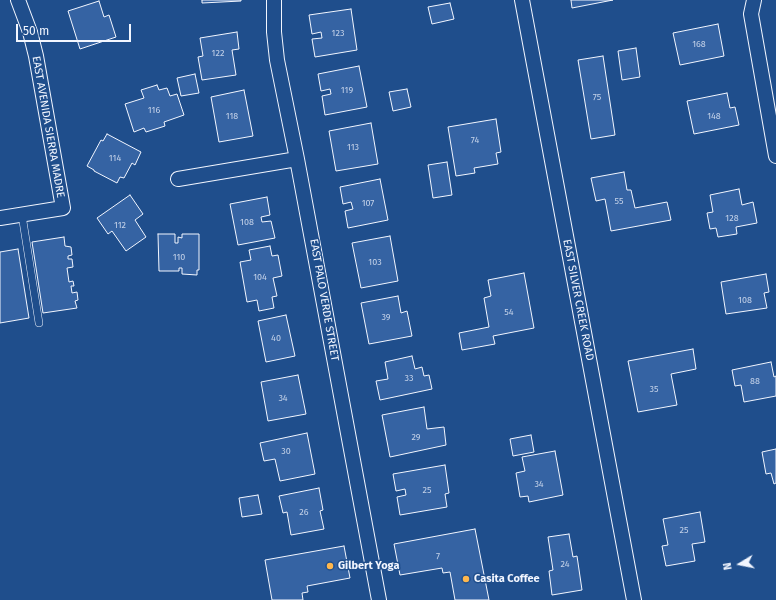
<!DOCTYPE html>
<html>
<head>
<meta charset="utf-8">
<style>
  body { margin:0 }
  #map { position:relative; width:776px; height:600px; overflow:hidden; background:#1f4e8c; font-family:"Fira Sans",sans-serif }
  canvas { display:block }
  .north { position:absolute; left:720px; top:544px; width:40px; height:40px; -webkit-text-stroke:3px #1f4e8c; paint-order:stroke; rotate:260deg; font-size:11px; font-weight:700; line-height:16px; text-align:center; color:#f2f6ff }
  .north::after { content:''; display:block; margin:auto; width:14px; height:18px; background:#f2f6ff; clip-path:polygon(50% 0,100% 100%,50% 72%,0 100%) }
  .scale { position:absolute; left:16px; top:24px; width:115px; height:18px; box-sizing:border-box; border:2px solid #f2f6ff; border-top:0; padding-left:5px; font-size:12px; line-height:14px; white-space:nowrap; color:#f2f6ff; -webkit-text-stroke:3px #1f4e8c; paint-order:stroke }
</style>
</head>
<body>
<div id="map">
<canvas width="776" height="600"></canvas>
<div class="north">N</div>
<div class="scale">50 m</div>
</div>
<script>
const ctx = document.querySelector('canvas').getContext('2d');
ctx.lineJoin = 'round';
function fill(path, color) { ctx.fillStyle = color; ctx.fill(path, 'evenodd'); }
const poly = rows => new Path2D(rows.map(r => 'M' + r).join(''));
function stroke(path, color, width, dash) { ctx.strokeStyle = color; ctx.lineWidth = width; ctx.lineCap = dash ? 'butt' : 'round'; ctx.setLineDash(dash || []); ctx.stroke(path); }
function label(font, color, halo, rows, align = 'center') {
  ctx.font = font + ' "Fira Sans",sans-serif'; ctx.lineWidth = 3; ctx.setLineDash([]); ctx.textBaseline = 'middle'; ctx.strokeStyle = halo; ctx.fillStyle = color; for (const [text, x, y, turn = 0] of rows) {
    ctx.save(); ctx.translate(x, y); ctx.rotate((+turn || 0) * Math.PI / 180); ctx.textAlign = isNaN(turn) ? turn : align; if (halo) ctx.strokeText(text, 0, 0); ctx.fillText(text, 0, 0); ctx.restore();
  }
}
const building = poly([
  [202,0,241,0,241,1,202,3,202,0],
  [571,0,613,0,572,8,571,0],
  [99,1,104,17,109,15,116,37,80,49,68,11,99,1],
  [450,3,454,19,432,24,428,7,450,3],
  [351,9,357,50,315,57,312,39,322,38,321,32,312,34,309,15,351,9],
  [718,24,724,56,680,65,673,33,718,24],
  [237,32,239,49,232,50,236,75,202,80,198,57,203,56,200,38,237,32],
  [636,48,640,77,622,80,618,51,636,48],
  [603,56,615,135,591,139,578,60,603,56],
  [359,66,367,107,325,115,322,96,331,94,330,89,321,91,318,74,359,66],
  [195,74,199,93,181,96,177,78,195,74],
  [157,85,159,90,167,88,170,96,177,94,184,115,164,122,165,126,146,132,144,128,134,132,125,104,144,98,141,90,157,85],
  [407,89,411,107,393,111,389,92,407,89],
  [244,90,253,136,219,142,211,97,244,90],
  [727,93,730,108,735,107,739,125,694,134,687,101,727,93],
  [496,119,501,152,496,153,498,164,474,168,475,173,456,176,448,127,496,119],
  [371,123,378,164,336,171,329,131,371,123],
  [107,134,141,152,135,165,132,163,124,178,120,177,117,183,94,171,94,170,87,166,101,140,103,141,107,134],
  [447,162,452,195,433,198,428,165,447,162],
  [624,172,627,190,631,190,635,208,667,202,671,220,611,231,605,199,596,201,591,178,624,172],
  [380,179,388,220,348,228,345,211,353,209,351,202,343,204,340,187,380,179],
  [739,189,742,205,753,202,757,223,736,227,737,234,718,237,716,228,710,229,707,213,713,212,710,195,739,189],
  [130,195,143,214,135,220,146,237,126,251,112,231,108,234,97,218,130,195],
  [267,197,270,215,261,217,262,222,271,221,275,238,238,245,230,204,267,197],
  [158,234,175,234,175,243,178,243,178,237,182,238,182,234,199,234,199,270,197,270,197,275,182,274,182,268,179,268,179,271,159,271,158,234],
  [390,236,398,281,361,288,352,243,390,236],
  [64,237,65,246,71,247,72,255,68,256,68,259,72,259,73,267,67,268,69,282,73,281,74,286,71,286,72,293,77,292,78,300,75,301,77,308,43,313,32,242,64,237],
  [270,246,272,256,278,255,282,276,273,278,277,296,272,297,274,308,259,311,257,300,247,302,240,262,251,260,249,250,270,246],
  [18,249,29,318,0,323,0,252,18,249],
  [524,273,534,328,493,336,495,344,462,350,459,333,489,327,484,298,491,296,488,280,524,273],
  [766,274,769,292,764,293,767,308,726,314,721,282,766,274],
  [398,296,401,313,407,311,412,336,369,344,361,303,398,296],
  [286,315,295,356,266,362,258,321,286,315],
  [693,349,696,369,671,374,677,405,638,412,628,361,693,349],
  [412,356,415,369,422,367,424,376,429,375,432,389,380,400,376,381,388,379,385,362,412,356],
  [771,362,774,377,776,376,776,396,744,402,741,385,735,386,732,370,771,362],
  [298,375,306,414,268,421,261,382,298,375],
  [424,407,427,429,444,427,446,445,390,457,382,415,424,407],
  [307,433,315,474,280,481,275,459,264,461,260,443,307,433],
  [531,435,534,452,513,456,510,439,531,435],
  [776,449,776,483,774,484,771,473,766,474,762,452,776,449],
  [555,451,563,495,529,502,528,496,520,497,516,473,525,471,522,457,555,451],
  [445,465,449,493,445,494,447,507,400,515,397,497,406,495,405,489,396,491,393,474,445,465],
  [319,488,323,510,320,511,324,529,291,535,287,512,283,513,279,496,319,488],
  [258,495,262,514,242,517,239,498,258,495],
  [700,512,705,542,692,544,695,561,666,566,662,546,668,545,663,519,700,512],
  [475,529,489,600,455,600,450,572,443,573,442,568,400,575,394,544,475,529],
  [569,534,573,557,577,556,582,590,552,595,549,571,553,570,548,537,569,534],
  [344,546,350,578,307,586,308,592,302,593,303,600,272,600,265,560,344,546]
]);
fill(building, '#3563a3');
stroke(building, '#f2f6ff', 1);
const lane = poly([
  [22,215,39,323]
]);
const street = poly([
  [274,0,274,32,277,60,297,159,379,600],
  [522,0,634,600],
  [754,0,751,14,776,156],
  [178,179,297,159],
  [0,218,63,208,36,56,30,32,18,0]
]);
stroke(lane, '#f2f6ff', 8);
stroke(street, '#f2f6ff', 16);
stroke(lane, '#1f4e8c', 7);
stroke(street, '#1f4e8c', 14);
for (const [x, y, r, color] of [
  [330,566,4,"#ffb74d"],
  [466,579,4,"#ffb74d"]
]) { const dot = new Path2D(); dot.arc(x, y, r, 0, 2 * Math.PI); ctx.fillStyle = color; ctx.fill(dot); stroke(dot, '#1f4e8c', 1.5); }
label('9px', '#c3d1e8', null, [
  ["123",338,33],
  ["168",699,44],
  ["122",218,53],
  ["119",347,90],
  ["75",597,97],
  ["116",154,110],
  ["118",232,116],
  ["148",714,116],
  ["74",475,140],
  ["113",353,147],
  ["114",115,158],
  ["55",619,201],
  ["107",368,203],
  ["128",732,218],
  ["108",247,222],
  ["112",120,225],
  ["110",179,257],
  ["103",375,262],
  ["104",260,277],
  ["108",745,300],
  ["54",509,312],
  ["39",386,317],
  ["40",276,338],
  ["33",409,378],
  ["88",755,381],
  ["35",654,389],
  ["34",283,398],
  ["29",416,437],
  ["30",286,451],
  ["34",539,484],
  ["25",427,490],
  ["26",304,512],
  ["25",684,530],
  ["7",438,556],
  ["24",565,564]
]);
label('11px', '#f2f6ff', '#1f4e8c', [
  ["EAST AVENIDA SIERRA MADRE",48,127,80],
  ["EAST PALO VERDE STREET",324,300,80],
  ["EAST SILVER CREEK ROAD",578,300,79]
]);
label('bold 11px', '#f2f6ff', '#1f4e8c', [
  ["Gilbert Yoga",338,566],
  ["Casita Coffee",474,579]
], 'left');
</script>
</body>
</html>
